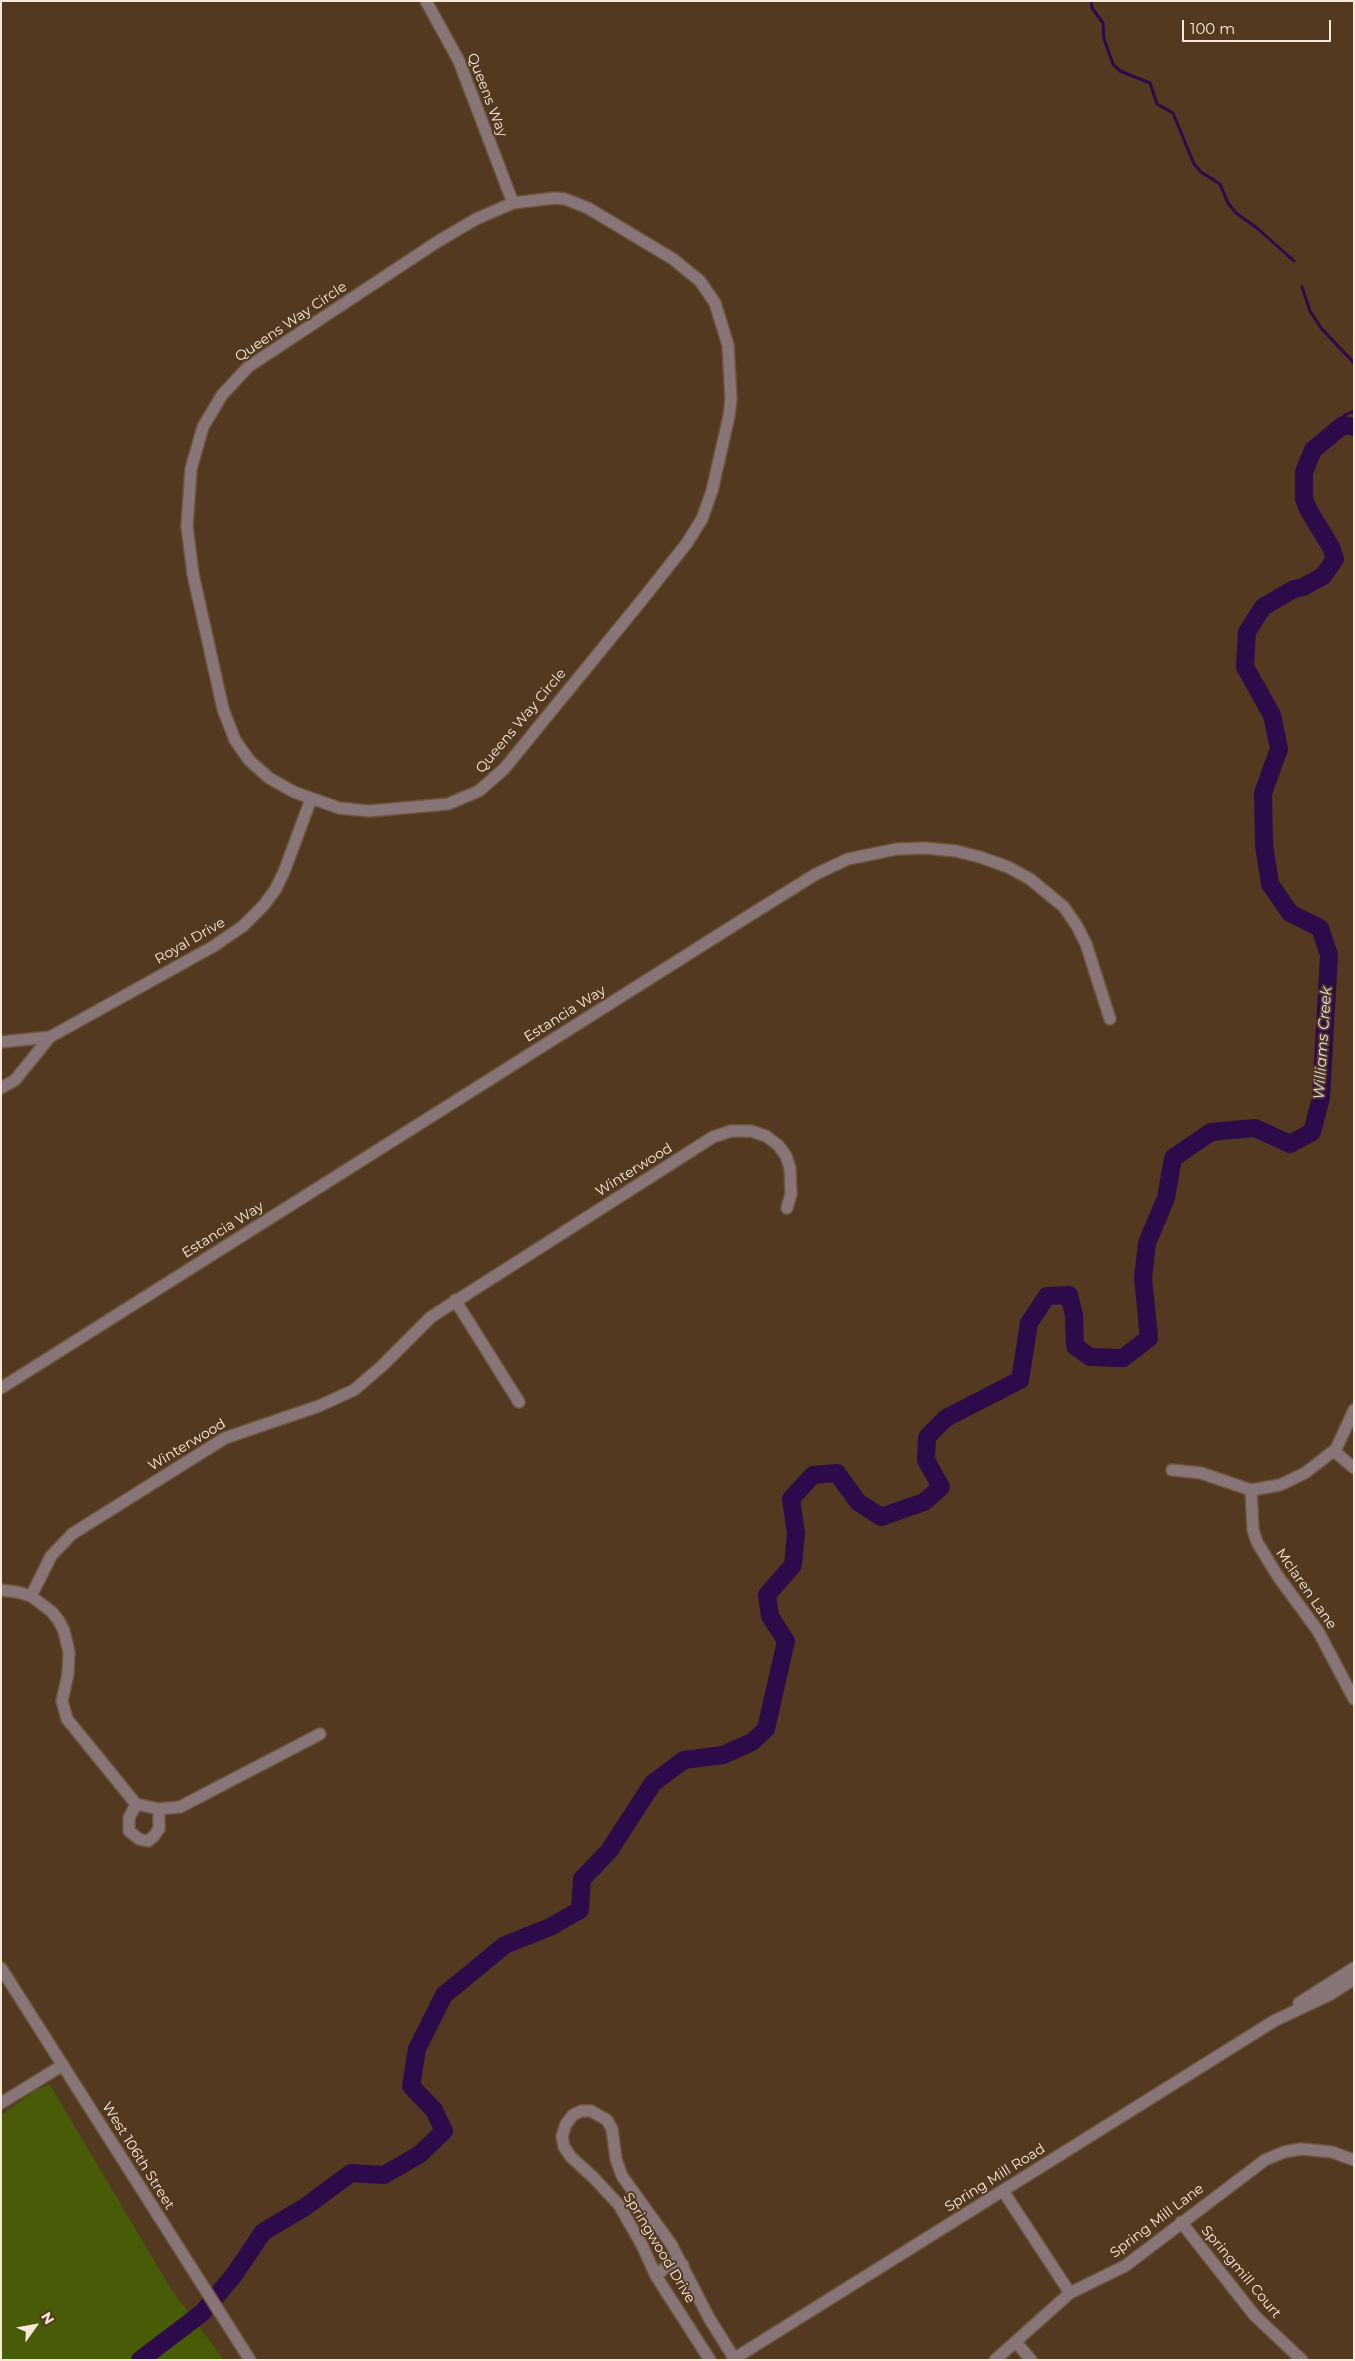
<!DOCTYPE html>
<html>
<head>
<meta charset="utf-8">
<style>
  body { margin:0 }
  #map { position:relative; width:1355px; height:2361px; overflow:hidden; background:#523920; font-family:Montserrat,sans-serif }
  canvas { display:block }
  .frame { position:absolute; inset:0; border:2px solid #fae9db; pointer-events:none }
  .north { position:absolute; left:10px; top:2301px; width:50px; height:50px; -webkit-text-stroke:4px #523920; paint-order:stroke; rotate:58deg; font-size:14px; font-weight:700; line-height:20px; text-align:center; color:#fae9db }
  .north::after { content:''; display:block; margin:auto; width:18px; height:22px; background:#fae9db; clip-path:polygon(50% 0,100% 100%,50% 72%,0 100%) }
  .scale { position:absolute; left:1182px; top:20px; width:149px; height:22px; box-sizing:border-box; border:2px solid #fae9db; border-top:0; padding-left:6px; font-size:15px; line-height:18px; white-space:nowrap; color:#fae9db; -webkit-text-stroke:4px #523920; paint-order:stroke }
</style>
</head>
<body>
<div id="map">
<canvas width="1355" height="2361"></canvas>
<div class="frame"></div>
<div class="north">N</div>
<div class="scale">100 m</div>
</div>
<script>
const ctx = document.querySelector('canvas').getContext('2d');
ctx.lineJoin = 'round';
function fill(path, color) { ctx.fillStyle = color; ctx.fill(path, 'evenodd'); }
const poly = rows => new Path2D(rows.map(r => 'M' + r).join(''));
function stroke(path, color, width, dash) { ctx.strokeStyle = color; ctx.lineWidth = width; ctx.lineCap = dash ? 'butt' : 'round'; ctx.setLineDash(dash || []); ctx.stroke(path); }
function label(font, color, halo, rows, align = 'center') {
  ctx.font = font + ' Montserrat,sans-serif'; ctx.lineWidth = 4; ctx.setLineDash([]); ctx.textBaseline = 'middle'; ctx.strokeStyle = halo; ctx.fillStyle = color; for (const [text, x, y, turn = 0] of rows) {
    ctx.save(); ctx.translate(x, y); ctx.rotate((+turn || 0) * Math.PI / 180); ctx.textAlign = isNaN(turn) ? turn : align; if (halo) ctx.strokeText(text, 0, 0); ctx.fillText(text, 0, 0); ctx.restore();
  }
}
fill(poly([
  [50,2085,171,2289,224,2360,1,2360,1,2115,37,2089]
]), '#485c08');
stroke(poly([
  [1091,1,1092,8,1103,23,1104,39,1113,64,1120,71,1150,83,1157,104,1173,113,1194,164,1201,172,1220,184,1228,203,1236,213,1257,228,1294,261],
  [1302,287,1310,311,1321,328,1354,363],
  [1338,429,1345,415,1354,411]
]), '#2d0a4a', 3);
stroke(poly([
  [140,2360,202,2313,234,2275,263,2232,305,2207,351,2173,384,2175,420,2154,444,2131,434,2110,411,2086,417,2049,444,1995,505,1945,550,1927,580,1910,582,1879,609,1851,653,1783,684,1760,723,1755,752,1742,766,1729,786,1641,770,1616,767,1595,793,1565,796,1533,791,1499,813,1475,837,1473,858,1502,881,1517,924,1502,941,1487,926,1460,927,1437,946,1418,1020,1380,1029,1323,1047,1296,1069,1295,1074,1315,1075,1346,1090,1357,1123,1358,1149,1338,1143,1278,1147,1243,1166,1198,1173,1158,1211,1132,1255,1128,1290,1144,1312,1132,1321,1098,1329,955,1320,928,1290,913,1270,884,1264,845,1263,793,1279,749,1272,715,1245,667,1247,632,1263,607,1294,589,1303,587,1323,576,1335,559,1331,547,1309,511,1304,499,1304,472,1313,450,1343,425,1354,427]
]), '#2d0a4a', 18);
const minor = poly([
  [426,1,459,61,513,203],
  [554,198,565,199,588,208,673,259,700,281,715,303,728,345,731,399,729,416,712,491,702,519,687,543,646,595,504,769,479,791,448,804,369,811,339,808,294,792,269,778,249,760,235,740,223,709,193,574,187,526,191,469,203,427,222,395,248,367,437,242,476,219,513,203,554,198],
  [50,1037,214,946,243,926,264,905,275,890,284,872,311,799],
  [1,1042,50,1037,15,1080,1,1088],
  [455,1300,519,1402],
  [1,1388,747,917,816,874,848,859,897,849,925,848,956,851,980,857,1008,867,1030,879,1064,907,1077,926,1086,944,1110,1019],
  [1334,1451,1354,1468],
  [1172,1470,1201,1473,1251,1490,1280,1485,1305,1473,1336,1449,1354,1410],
  [1251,1490,1253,1530,1257,1542,1277,1575,1318,1631,1354,1699],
  [1,1590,17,1592,31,1596,52,1612,59,1621,64,1631,69,1652,68,1674,62,1701,67,1719,136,1804,159,1809,180,1807,320,1734],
  [31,1596,51,1556,72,1534,225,1438,319,1406,354,1390,382,1366,431,1317,713,1137,731,1131,751,1131,766,1136,779,1146,786,1156,790,1168,791,1194,787,1208],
  [136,1804,129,1818,129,1831,139,1839,148,1841,154,1836,159,1829,159,1809],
  [1,1968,250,2360],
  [1299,2003,1354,1968],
  [1,2103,63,2065],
  [1003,2191,1070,2293],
  [1181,2222,1255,2316,1302,2360],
  [656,2276,668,2265,673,2263,683,2265],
  [1016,2342,1031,2360],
  [710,2360,656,2276,642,2245,619,2205,593,2177,571,2157,564,2147,562,2136,566,2124,573,2115,581,2111,591,2111,607,2120,612,2129,616,2159,622,2176,671,2244,709,2318,734,2358],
  [732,2360,1274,2021,1331,1994,1354,1979],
  [995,2360,1070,2293,1125,2266,1265,2160,1284,2152,1301,2149,1332,2152,1354,2160]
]);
stroke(minor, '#6d553e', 14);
stroke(minor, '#877578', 11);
label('14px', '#fae9db', '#523920', [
  ["Queens Way",487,95,69],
  ["Queens Way Circle",291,322,-34],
  ["Queens Way Circle",521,721,-50],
  ["Royal Drive",190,941,-30],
  ["Estancia Way",565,1014,-32],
  ["Winterwood",634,1170,-32],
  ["Estancia Way",223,1230,-32],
  ["Winterwood",187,1445,-31],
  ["Mclaren Lane",1306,1589,55],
  ["West 106th Street",138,2156,58],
  ["Spring Mill Road",995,2178,-32],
  ["Spring Mill Lane",1157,2221,-37],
  ["Springwood Drive",659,2248,59],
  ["Springmill Court",1241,2272,50]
]);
label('italic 15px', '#e7def5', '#523920', [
  ["Williams Creek",1323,1043,-86]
]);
</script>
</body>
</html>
